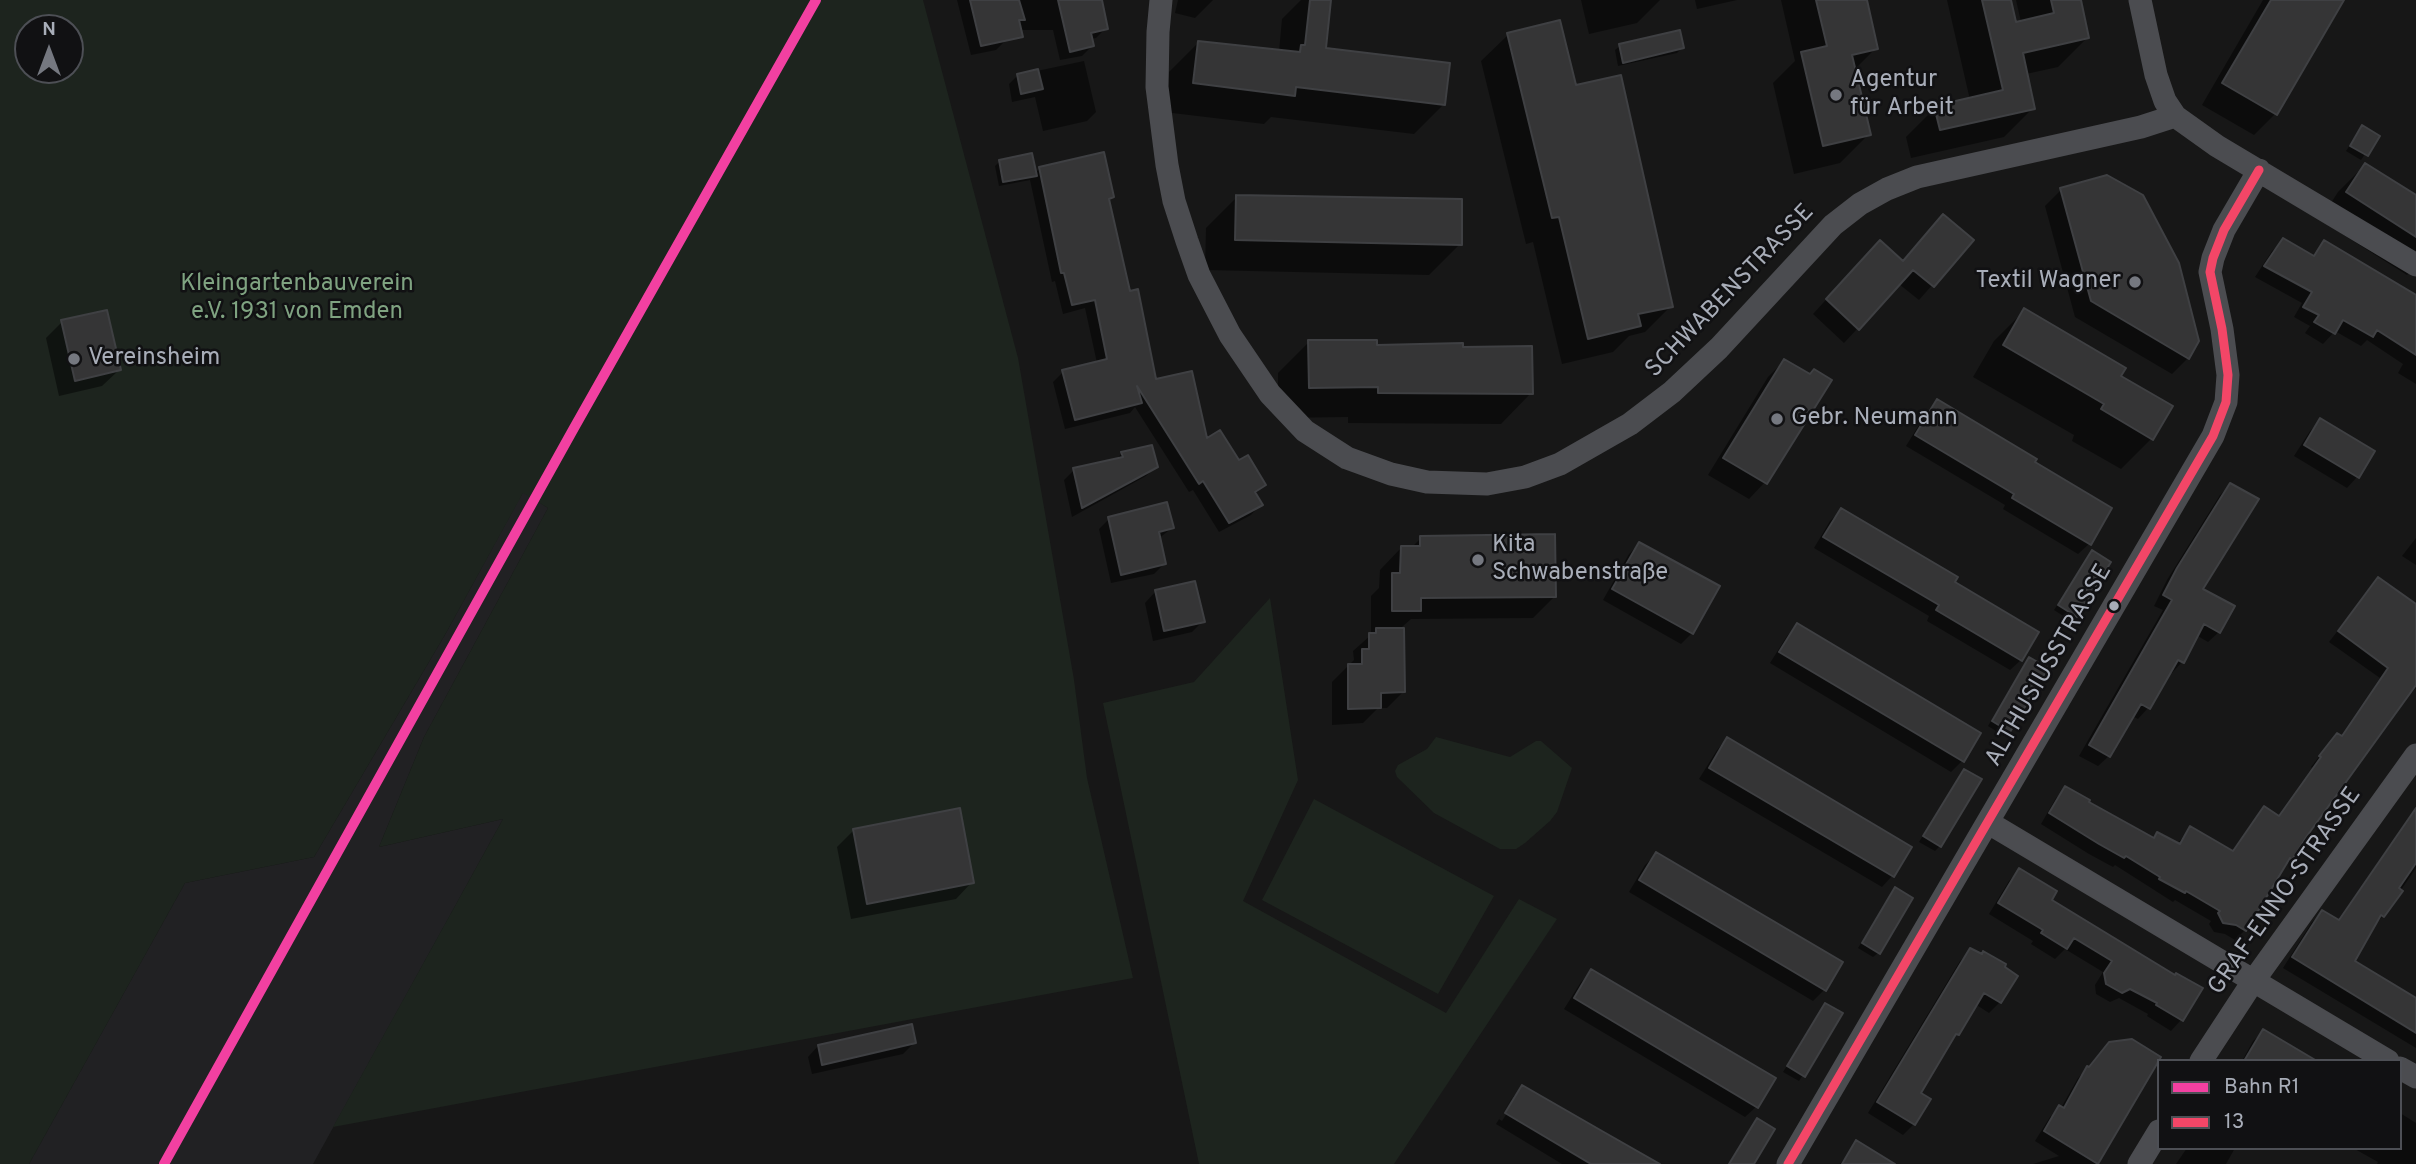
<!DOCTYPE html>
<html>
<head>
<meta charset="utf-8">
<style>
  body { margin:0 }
  #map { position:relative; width:2416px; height:1164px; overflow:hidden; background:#171717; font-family:Overpass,sans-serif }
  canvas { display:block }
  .legend { position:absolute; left:2157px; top:1059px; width:245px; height:91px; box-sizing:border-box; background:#111113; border:2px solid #4d4f55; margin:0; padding:9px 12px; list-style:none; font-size:21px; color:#a8adb8 }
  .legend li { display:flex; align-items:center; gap:14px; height:35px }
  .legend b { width:35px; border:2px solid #4d4f55 }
  .north { position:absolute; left:14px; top:14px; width:70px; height:70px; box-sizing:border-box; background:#111113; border:2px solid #4d4f55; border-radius:50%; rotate:0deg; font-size:19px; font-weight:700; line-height:28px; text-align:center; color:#a8adb8 }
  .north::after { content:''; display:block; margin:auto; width:24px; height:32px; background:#757880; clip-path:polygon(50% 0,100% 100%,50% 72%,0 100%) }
</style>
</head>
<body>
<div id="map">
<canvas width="2416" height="1164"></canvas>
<ul class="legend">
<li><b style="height:9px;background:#f240a1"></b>Bahn R1</li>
<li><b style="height:9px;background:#f34667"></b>13</li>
</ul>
<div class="north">N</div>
</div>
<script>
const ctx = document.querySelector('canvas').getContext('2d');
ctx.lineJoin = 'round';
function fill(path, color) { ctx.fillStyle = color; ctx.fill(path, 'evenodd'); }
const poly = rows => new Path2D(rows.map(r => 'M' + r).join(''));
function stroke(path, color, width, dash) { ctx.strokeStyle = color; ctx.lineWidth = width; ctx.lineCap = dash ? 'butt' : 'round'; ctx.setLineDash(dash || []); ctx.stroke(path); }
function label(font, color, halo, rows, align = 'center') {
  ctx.font = font + ' Overpass,sans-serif'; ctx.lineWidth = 5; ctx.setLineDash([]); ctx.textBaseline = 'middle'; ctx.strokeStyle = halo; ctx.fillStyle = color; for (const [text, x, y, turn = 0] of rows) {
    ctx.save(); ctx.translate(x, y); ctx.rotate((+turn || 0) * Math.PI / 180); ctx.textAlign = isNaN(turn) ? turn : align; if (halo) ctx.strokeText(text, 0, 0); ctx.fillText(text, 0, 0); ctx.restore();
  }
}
fill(poly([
  [523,492,548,508,424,737,379,847,503,819,313,1164,29,1164,185,883,314,857,446,633]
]), '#212123');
fill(poly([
  [0,0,923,0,1018,358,1074,680,1087,778,1133,978,333,1127,503,819,379,847,424,737,548,508,523,493,446,633,314,857,185,883,29,1164,0,1164],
  [28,28,70,28,70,70,28,70],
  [1270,598,1298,780,1243,901,1446,1013,1519,899,1557,919,1394,1164,1199,1164,1103,703,1194,682],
  [1436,737,1510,757,1536,741,1541,741,1572,768,1557,812,1550,821,1525,843,1516,849,1500,849,1434,813,1397,777,1395,771,1398,765,1427,749],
  [1314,799,1494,896,1438,994,1262,900]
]), '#1d241e');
fill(poly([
  [957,0,1100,0,1106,28,1096,38,1091,39,1092,46,1082,56,1060,60,1053,30,1006,30,1007,39,996,50,971,55],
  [1178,0,1213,0,1195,18,1175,13],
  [1301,0,1330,0,1325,50,1443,105,1414,134,1271,117,1264,124,1164,112,1169,72,1198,43,1279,52,1282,19],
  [1581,0,1660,0,1637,23,1589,34],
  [1695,0,1737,0,1697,9],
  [1781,0,1865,0,1876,48,1854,70,1869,134,1840,163,1794,174,1773,83,1795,61],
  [1947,0,2009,0,2015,24,2021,22,2016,0,2079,0,2087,38,2058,67,2026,74,2033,108,2004,137,1911,158,1906,137,1935,108,1970,100],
  [2263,0,2342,0,2275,114,2254,135,2202,105],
  [1508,35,1574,87,1671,306,1645,332,1629,336,1613,352,1562,364,1533,242,1526,244,1481,61],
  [1620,46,1682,48,1677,53,1618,66,1615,50],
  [1084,61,1096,112,1087,121,1043,131,1035,97,1012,102,1009,84,1018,75],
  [2362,127,2377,136,2361,160,2346,151],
  [1000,161,1035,173,1040,168,1112,197,1107,202,1129,293,1155,381,1206,441,1239,462,1264,485,1254,495,1260,505,1251,515,1219,532,1193,490,1189,492,1135,407,1130,413,1065,429,1053,382,1063,372,1097,363,1085,308,1063,314,1055,281,1052,282,1030,180,999,186,995,166],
  [2365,165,2416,197,2416,266,2407,275,2320,220,2338,192],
  [2061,190,2188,358,2172,374,2075,317,2045,206],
  [1237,197,1460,244,1429,275,1205,270,1206,228],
  [1943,216,1972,240,1919,300,1899,284,1844,343,1813,314,1866,256,1902,262],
  [2283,241,2311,257,2324,243,2416,297,2416,384,2398,373,2403,364,2367,340,2361,346,2335,331,2323,344,2305,333,2310,326,2294,317,2302,303,2255,277,2272,251],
  [2025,310,2119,377,2152,438,2121,469,2072,441,2074,435,1973,377,1994,341],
  [62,322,119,370,102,386,59,396,46,338],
  [1309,342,1462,349,1531,393,1501,424,1348,423,1348,417,1278,418,1278,373],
  [1784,361,1765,482,1749,499,1708,475,1768,377],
  [1937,401,2033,463,2089,544,2078,554,2003,509,2005,505,1906,446,1927,412],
  [2321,420,2373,452,2357,477,2347,488,2294,456,2310,431],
  [1122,453,1156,466,1146,476,1072,517,1064,480,1074,470,1115,461],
  [2230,485,2201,590,2219,632,2208,642,2196,635,2182,662,2172,673,2169,671,2148,708,2138,719,2132,716,2109,756,2098,766,2079,756,2163,610,2154,606,2167,580,2220,495],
  [1841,510,1952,583,2021,660,2010,670,1927,621,1929,616,1814,548,1830,521],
  [1109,519,1172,528,1158,539,1164,564,1154,574,1111,583,1099,529],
  [1421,538,1555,596,1533,618,1411,619,1402,627,1403,692,1387,708,1378,708,1363,723,1332,725,1332,682,1354,660,1353,651,1371,635,1371,596,1379,588,1380,570,1401,548,1411,548],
  [2416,538,2416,565,2402,556],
  [1639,544,1692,633,1681,644,1603,600,1629,554],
  [2092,553,2076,616,2071,621,2054,610],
  [2378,579,2416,606,2416,688,2412,692,2410,691,2306,835,2291,859,2282,868,2245,930,2235,940,2225,934,2214,932,2209,924,2211,921,2175,900,2173,902,2115,865,2113,867,2089,854,2041,824,2056,798,2066,788,2087,803,2152,839,2158,834,2177,844,2191,828,2231,852,2255,818,2265,809,2277,817,2312,768,2311,767,2328,745,2337,735,2340,737,2380,678,2329,642],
  [1194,583,1203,621,1192,632,1153,641,1145,603,1155,592],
  [1797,625,1978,733,1962,761,1951,772,1770,663,1787,636],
  [2029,659,2009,731,2004,736,1988,726],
  [1727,739,1892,876,1882,887,1699,779,1717,750],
  [1964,771,1940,846,1935,851,1919,842],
  [2416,808,2416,868,2383,916,2373,926,2353,962,2416,1000,2416,1048,2283,968,2312,922,2322,912,2337,921],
  [853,831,972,882,956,899,851,919,837,847],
  [1656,854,1841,962,1824,990,1813,1001,1629,892,1645,865],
  [2019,870,2049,901,2175,977,2200,988,2181,1020,2171,1031,2147,1016,2148,1014,2119,998,2110,1002,2096,994,2095,985,2103,972,2065,949,2055,959,2031,944,2033,941,1989,914,2009,881],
  [1896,889,1878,953,1873,957,1858,948],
  [1971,950,2000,1002,1989,1013,1975,1004,1957,1034,1948,1043,1919,1094,1914,1124,1903,1135,1868,1113,1960,961],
  [1592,971,1756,1107,1745,1117,1564,1009,1581,982],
  [1825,1005,1841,1014,1799,1081,1783,1072],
  [2263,1032,2312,1061,2242,1061,2253,1041],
  [914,1043,903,1054,812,1074,808,1057,818,1046],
  [2088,1068,2137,1097,2097,1164,2033,1164,2059,1156,2035,1141,2050,1117,2061,1108,2078,1078],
  [1523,1087,1655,1164,1562,1164,1496,1124,1512,1098],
  [1513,1097,1517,1097,1502,1121,1499,1119],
  [2400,1113,2416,1123,2416,1164,2377,1164,2378,1162,2353,1148,2400,1148],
  [1857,1142,1882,1164,1840,1164],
  [2187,1148,2235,1148,2226,1164,2176,1164]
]), '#0007');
const building = poly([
  [970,0,1019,0,1025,20,1019,20,1023,37,981,46,970,0],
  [1058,0,1102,0,1108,29,1091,33,1094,46,1070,52,1058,0],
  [1310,0,1331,0,1326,48,1450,63,1445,105,1296,87,1295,96,1193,83,1198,41,1300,52,1301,45,1305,45,1310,0],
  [1816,0,1867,0,1878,49,1852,55,1871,135,1823,146,1801,52,1827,46,1816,0],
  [1982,0,2011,0,2016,22,2054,13,2051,0,2081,0,2089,38,2023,53,2035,109,1940,130,1934,106,2003,90,1982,0],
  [2271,0,2344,0,2277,115,2222,83,2271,0],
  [1560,20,1576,85,1621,75,1673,307,1638,314,1641,326,1588,339,1559,217,1552,218,1507,33,1560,20],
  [1680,30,1684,48,1623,63,1619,44,1680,30],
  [1038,69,1043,89,1021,94,1017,74,1038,69],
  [2362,125,2380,136,2368,156,2350,146,2362,125],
  [1104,152,1114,197,1109,199,1130,291,1138,289,1156,379,1192,371,1207,438,1220,430,1239,460,1248,455,1266,485,1255,492,1263,505,1229,523,1203,481,1199,484,1137,386,1142,403,1075,420,1062,370,1107,359,1095,300,1072,305,1064,273,1061,273,1039,167,1104,152],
  [1032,153,1037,176,1003,182,999,160,1032,153],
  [2365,163,2416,195,2416,237,2346,192,2365,163],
  [2107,175,2143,195,2179,263,2199,341,2189,359,2091,301,2060,188,2107,175],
  [1236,195,1462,199,1462,245,1235,240,1236,195],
  [1943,214,1974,240,1934,287,1913,270,1859,330,1826,299,1880,240,1903,261,1943,214],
  [2283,238,2314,256,2324,240,2416,295,2416,355,2377,330,2373,337,2343,320,2335,334,2314,322,2319,315,2303,307,2312,292,2264,266,2283,238],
  [2024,308,2126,368,2121,376,2173,406,2153,440,2101,409,2104,404,2003,345,2024,308],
  [107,310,121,370,75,381,61,320,107,310],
  [1308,340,1377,340,1377,345,1463,343,1463,347,1532,346,1533,394,1378,393,1378,387,1309,388,1308,340],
  [1784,359,1810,374,1814,369,1832,380,1767,484,1723,458,1784,359],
  [1937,399,2037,459,2035,462,2112,508,2091,545,2012,498,2014,494,1915,435,1937,399],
  [2320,418,2375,451,2359,478,2304,445,2320,418],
  [1152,445,1158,467,1082,508,1073,468,1123,457,1121,452,1152,445],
  [2230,483,2259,499,2203,589,2235,606,2220,633,2204,624,2184,663,2178,660,2150,709,2141,704,2110,757,2089,745,2172,600,2163,595,2177,568,2230,483],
  [1167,502,1174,528,1159,532,1166,564,1121,575,1108,517,1167,502],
  [1841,508,1958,577,1955,582,2039,632,2022,661,1936,610,1939,605,1823,537,1841,508],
  [1555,534,1556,597,1421,598,1421,611,1392,611,1392,573,1400,573,1401,546,1420,546,1420,536,1555,534],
  [1639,542,1720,586,1693,634,1612,589,1639,542],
  [2092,550,2111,562,2077,617,2058,605,2092,550],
  [2378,577,2416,604,2416,685,2307,836,2292,860,2290,858,2246,931,2236,925,2223,923,2218,913,2220,911,2186,891,2185,893,2159,879,2160,877,2126,856,2124,858,2099,844,2049,813,2065,786,2090,800,2089,802,2154,838,2157,832,2180,844,2190,826,2233,851,2264,806,2279,816,2321,757,2319,756,2337,733,2342,736,2388,668,2338,631,2378,577],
  [1195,581,1205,622,1164,631,1155,590,1195,581],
  [1797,623,1981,733,1964,762,1779,652,1797,623],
  [1376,628,1404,628,1405,692,1381,693,1381,708,1348,709,1348,664,1362,664,1362,649,1369,649,1369,633,1376,633,1376,628],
  [2029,657,2048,668,2010,732,1992,721,2029,657],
  [1727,737,1912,847,1894,877,1709,768,1727,737],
  [1964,769,1982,779,1941,847,1923,836,1964,769],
  [960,808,974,883,867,904,853,829,960,808],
  [2416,808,2416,863,2399,888,2403,891,2384,917,2381,915,2355,961,2416,998,2416,1033,2292,957,2322,910,2339,920,2416,808],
  [1656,852,1843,962,1826,991,1639,880,1656,852],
  [2019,868,2057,891,2052,900,2175,975,2176,973,2203,988,2183,1021,2156,1005,2157,1003,2130,989,2122,993,2106,984,2104,973,2112,961,2074,938,2067,949,2041,933,2043,930,1998,903,2019,868],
  [1895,887,1913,898,1880,954,1862,943,1895,887],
  [1970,948,1982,954,1983,951,2006,964,2005,967,2018,976,2001,1003,1984,993,1959,1035,1956,1034,1921,1093,1931,1099,1915,1125,1877,1102,1970,948],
  [1591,969,1776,1078,1758,1108,1574,998,1591,969],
  [1825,1003,1843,1013,1805,1077,1787,1066,1825,1003],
  [912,1024,916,1043,822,1065,818,1045,912,1024],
  [2263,1029,2317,1061,2244,1061,2263,1029],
  [2132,1039,2161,1057,2098,1164,2044,1131,2059,1105,2064,1108,2087,1066,2089,1067,2109,1042,2132,1039],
  [1522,1085,1602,1131,1660,1164,1591,1164,1505,1113,1522,1085],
  [1757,1118,1775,1129,1754,1164,1729,1164,1757,1118],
  [1856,1140,1895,1164,1842,1164,1856,1140]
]);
fill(building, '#353536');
stroke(building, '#3f4043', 2);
stroke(poly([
  [1161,0,1158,32,1157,87,1167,165,1174,201,1187,241,1199,275,1230,335,1270,394,1305,431,1347,458,1391,474,1427,482,1487,484,1525,477,1560,464,1630,424,1672,392,1719,348,1833,225,1860,204,1887,189,1917,177,2141,127,2175,116],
  [2140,0,2156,75,2165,101,2175,116,2217,146,2416,265],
  [1989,823,2388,1061],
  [2201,1061,2254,980,2416,755],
  [2400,1068,2416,1077],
  [1788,1164,2213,436,2226,402,2228,375,2222,329,2210,272,2213,258,2224,230,2259,170],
  [2139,1164,2159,1131]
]), '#4b4c50', 23);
stroke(poly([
  [1788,1164,2213,436,2226,402,2228,375,2222,329,2210,272,2213,258,2224,230,2259,170]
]), '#f34667', 9);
stroke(poly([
  [164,1164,574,428,816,0]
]), '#f240a1', 10);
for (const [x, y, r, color] of [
  [1836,95,7,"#757880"],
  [2135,282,7,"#757880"],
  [74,359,7,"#757880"],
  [1777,419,7,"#757880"],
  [1478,560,7,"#757880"],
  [2114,606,6,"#a8adb8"]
]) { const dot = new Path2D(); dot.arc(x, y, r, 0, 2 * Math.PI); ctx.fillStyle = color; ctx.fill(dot); stroke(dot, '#111113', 2.5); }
label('24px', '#a8adb8', '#111113', [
  ["Agentur",1850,81],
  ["für Arbeit",1850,109],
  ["Textil Wagner",2121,282,"right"],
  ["Vereinsheim",88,359],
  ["Gebr. Neumann",1791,419],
  ["Kita",1492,546],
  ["Schwabenstraße",1492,574]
], 'left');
label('24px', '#7fa381', '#111113', [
  ["Kleingartenbauverein",297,285],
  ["e.V. 1931 von Emden",297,313]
]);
label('24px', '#a8adb8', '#111113', [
  ["SCHWABENSTRASSE",1731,292,-46],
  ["ALTHUSIUSSTRASSE",2050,666,-60],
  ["GRAF-ENNO-STRASSE",2286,892,-55]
]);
</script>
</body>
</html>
